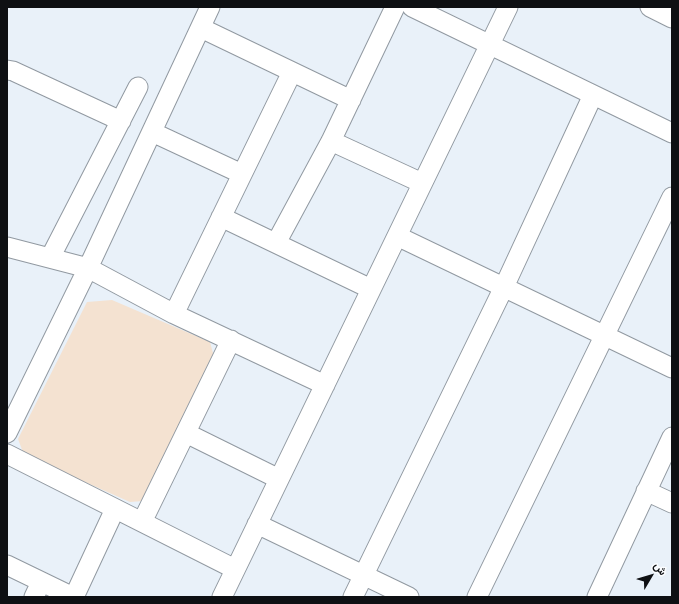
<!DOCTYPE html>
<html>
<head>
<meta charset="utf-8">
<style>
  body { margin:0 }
  #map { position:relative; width:679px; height:604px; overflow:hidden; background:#e9f1f9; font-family:Manrope,Vazirmatn,sans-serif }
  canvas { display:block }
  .frame { position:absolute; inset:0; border:8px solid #0e1013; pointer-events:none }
  .north { position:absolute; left:631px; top:556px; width:40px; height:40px; -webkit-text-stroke:3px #fbfdff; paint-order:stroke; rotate:52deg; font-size:11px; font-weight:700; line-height:16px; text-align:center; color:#0e1013 }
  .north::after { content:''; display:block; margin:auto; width:14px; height:18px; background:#0e1013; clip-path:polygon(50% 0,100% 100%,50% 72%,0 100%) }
</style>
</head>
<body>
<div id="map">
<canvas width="679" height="604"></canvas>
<div class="frame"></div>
<div class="north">ش</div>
</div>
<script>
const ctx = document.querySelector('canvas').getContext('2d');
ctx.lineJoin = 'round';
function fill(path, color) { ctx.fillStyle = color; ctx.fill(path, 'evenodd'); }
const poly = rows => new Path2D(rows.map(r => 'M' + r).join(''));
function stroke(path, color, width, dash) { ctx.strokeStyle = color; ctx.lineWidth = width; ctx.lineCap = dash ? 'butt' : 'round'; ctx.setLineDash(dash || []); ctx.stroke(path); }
fill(poly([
  [112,300,210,342,214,357,143,501,130,502,24,455,18,439,87,302]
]), '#f4e2d1');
const minor = poly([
  [412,7,672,133],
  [650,7,672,18],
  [201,28,351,100],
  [7,70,13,71,121,121],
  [152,132,242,174],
  [331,141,422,183],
  [221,217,371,289],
  [397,236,672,368],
  [276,243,331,141,395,7],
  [7,247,88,268,174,314,325,385],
  [50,258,138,87],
  [174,314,292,72],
  [7,433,88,268,210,7],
  [186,433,279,479],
  [7,454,235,569],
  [646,491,672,503],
  [142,522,231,340],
  [257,524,409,597],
  [7,565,73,597],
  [34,597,41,582],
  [74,597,115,509],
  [222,597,508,7],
  [353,597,504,287,593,95],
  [477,597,672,197],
  [597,597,672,437]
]);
stroke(minor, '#9199a1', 21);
stroke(minor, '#fff', 19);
</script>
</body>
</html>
